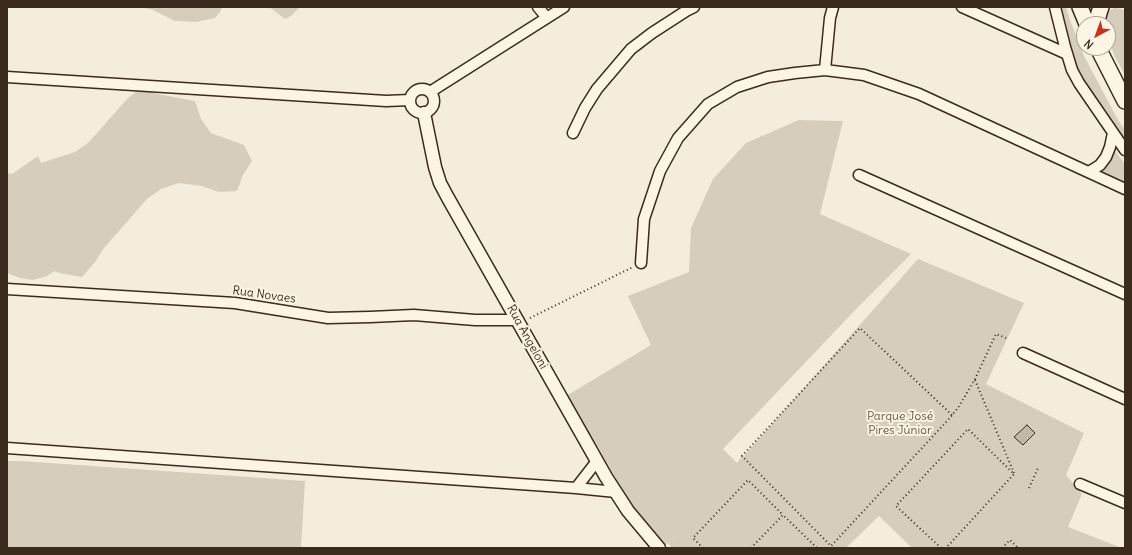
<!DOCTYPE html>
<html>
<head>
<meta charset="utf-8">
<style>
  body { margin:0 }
  #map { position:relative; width:1132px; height:555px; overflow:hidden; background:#f4eddd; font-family:Delius,sans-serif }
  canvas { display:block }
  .frame { position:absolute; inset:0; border:8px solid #3b2a1e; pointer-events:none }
  .north { position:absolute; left:1076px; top:16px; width:40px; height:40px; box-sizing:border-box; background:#fcf5e5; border:1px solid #afa495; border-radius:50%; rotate:221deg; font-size:11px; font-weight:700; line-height:16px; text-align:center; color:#3b2a1e }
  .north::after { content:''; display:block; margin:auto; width:14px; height:18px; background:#c8321e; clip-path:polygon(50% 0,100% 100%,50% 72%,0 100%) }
</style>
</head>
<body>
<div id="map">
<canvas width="1132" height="555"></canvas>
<div class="frame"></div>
<div class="north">N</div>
</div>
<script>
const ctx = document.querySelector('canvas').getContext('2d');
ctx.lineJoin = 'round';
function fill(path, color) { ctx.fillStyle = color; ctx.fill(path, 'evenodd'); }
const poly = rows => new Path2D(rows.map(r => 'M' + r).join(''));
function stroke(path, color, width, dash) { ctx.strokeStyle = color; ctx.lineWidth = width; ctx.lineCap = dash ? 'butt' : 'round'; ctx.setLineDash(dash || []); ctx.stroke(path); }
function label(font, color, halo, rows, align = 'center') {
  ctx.font = font + ' Delius,sans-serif'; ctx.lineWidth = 4; ctx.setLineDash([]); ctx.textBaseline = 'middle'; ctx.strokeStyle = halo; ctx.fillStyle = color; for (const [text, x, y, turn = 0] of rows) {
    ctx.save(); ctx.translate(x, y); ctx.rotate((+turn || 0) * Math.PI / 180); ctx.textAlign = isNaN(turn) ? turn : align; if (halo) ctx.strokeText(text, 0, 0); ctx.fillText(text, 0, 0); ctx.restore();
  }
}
fill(poly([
  [141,7,222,7,220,12,215,18,196,22,175,21,153,10],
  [269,7,300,7,291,16,285,19],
  [1059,7,1066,7,1071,23,1084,56,1119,122,1125,129,1125,146,1082,82,1070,53],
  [1115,8,1121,9,1125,10,1125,75,1115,57,1108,39,1108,24,1104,24,1105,17,1107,13,1110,10],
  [141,88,158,94,195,101,201,119,211,133,244,145,252,161,243,175,237,191,219,192,202,186,179,183,161,189,147,199,104,248,95,262,82,277,59,273,55,271,47,276,33,280,20,278,7,273,7,173,12,174,38,156,41,163,75,152,89,142,128,98],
  [799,120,843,121,820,214,911,254,860,305,723,449,737,463,742,456,743,457,918,259,1024,303,986,384,1084,433,1066,475,1082,494,1068,527,1122,548,912,548,879,516,846,548,672,548,668,543,688,520,665,546,649,530,633,509,600,450,566,396,651,345,628,296,689,272,691,228,713,179,746,143],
  [1115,151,1125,164,1125,186,1096,171,1110,153],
  [7,461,22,461,305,481,301,548,7,548]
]), '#d6cdbd');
const building = poly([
  [1027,425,1035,433,1023,445,1014,437,1027,425]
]);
fill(building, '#c3b9aa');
stroke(building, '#3b2a1e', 1);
const minor = poly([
  [538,7,547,18],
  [962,7,1067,54],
  [1055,7,1065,47,1072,70,1079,83,1125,150],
  [825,70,830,18,833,7],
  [7,77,386,101,410,100],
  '410 101a12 12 0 1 1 24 0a12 12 0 1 1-24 0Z',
  [430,92,564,7],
  [573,133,585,108,597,89,631,49,652,33,686,11,694,7],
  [1089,172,1100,165,1106,157,1110,147,1113,133],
  [859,175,1125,294],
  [641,263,644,219,660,171,678,138,708,104,737,87,768,77,795,73,825,70,864,75,919,94,1125,189],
  [7,289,235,303,328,318,370,317,414,315,475,320,518,320],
  [1023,353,1125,399],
  [7,448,576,488,616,492],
  [1080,484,1125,503],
  [576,488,597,461]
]);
const tertiary = poly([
  [424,113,435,167,440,183,448,198,606,477,628,511,659,548]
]);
const primary = poly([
  [1080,7,1087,24],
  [1098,24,1097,21,1099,13,1101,7],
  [1098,48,1125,101]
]);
stroke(minor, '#3b2a1e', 13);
stroke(tertiary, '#3b2a1e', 15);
stroke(primary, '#3b2a1e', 18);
stroke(poly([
  [530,318,633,267],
  [975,380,1014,473],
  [952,415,860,328,742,456,831,546,948,420,952,415,958,408,975,379,996,334,1006,338],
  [1029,488,1038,468],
  [703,548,693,538,748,480,783,515],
  [751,548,783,515,817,548],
  [941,548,896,506,968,429,1014,474,946,548],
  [1002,548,1010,540,1018,548]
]), '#3b2a1e', 2, [1, 3]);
stroke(minor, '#fcf5e5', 10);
stroke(tertiary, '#fcf5e5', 12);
stroke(primary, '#fcf5e5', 15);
label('12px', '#3b2a1e', '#fcf5e5', [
  ["Rua Novaes",264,295,8],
  ["Rua Angeloni",527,337,61]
]);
label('12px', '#625346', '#fcf5e5', [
  ["Parque José",900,417],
  ["Pires Júnior",900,431]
]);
</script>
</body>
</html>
